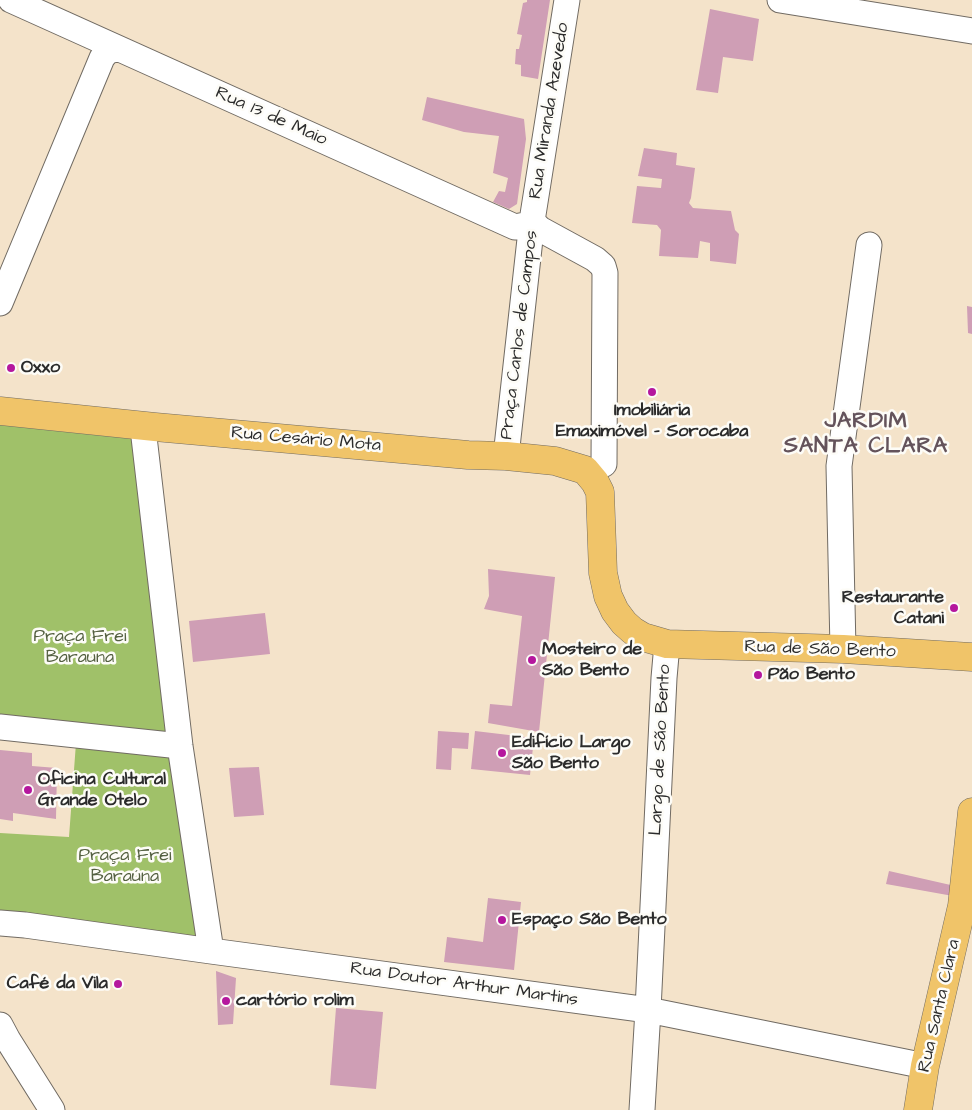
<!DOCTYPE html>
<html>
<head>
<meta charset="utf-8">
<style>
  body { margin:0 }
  canvas { display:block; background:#f4e3ca }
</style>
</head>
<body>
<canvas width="972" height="1110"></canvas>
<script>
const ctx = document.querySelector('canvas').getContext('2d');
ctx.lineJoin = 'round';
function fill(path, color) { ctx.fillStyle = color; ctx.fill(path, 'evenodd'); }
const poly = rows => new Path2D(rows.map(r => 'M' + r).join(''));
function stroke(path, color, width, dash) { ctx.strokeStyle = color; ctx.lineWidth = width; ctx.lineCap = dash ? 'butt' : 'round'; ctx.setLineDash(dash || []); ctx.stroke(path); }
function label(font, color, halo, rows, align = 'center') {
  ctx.font = font + ' "Architects Daughter",sans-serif'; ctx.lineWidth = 5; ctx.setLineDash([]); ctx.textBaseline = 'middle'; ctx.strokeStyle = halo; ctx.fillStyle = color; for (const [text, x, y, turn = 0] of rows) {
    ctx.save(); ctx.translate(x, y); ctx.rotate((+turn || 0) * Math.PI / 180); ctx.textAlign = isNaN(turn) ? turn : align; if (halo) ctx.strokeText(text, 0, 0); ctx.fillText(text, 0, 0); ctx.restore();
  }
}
fill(poly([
  [0,421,129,437,133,442,169,734,0,719],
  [76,743,170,755,197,937,0,915,0,833,69,837]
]), '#a0c169');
fill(poly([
  [527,0,550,0,538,79,521,76,521,65,515,64,516,49,519,49,522,35,517,34,523,3,527,2],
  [710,9,759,19,753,61,723,57,718,93,696,90],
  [427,97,524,119,526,139,517,204,509,209,493,202,499,191,505,192,508,178,493,173,499,136,464,132,422,120],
  [644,148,677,153,676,165,695,168,691,198,689,203,693,208,731,211,735,230,739,234,736,264,710,261,710,243,700,241,698,258,659,256,661,230,657,225,632,223,637,186,661,188,662,179,638,176],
  [967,306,972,307,972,334,968,333],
  [488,569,555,577,539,732,488,723,490,704,512,706,522,616,484,609,489,596],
  [265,613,270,654,193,662,189,621],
  [438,731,469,733,468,749,452,748,451,770,436,769],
  [475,731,534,738,530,775,471,769],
  [0,750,32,753,32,766,57,768,56,819,13,813,13,821,0,819],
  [259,767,264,815,234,817,229,768],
  [889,871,955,886,953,896,886,884],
  [488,898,521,902,514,970,444,962,447,937,483,942],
  [216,971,236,978,233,1024,218,1025],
  [336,1008,383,1012,376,1089,330,1085]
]), '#cf9eb5');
const minor = poly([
  [11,0,515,227,525,225,532,221],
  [780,0,972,31],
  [532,221,540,229,595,259,603,266,605,273,604,464],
  [0,303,102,58,106,53,111,50,119,49],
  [155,427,149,429,146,433,144,437,180,746,211,951],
  [506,456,532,221,567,0],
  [843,649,839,466,869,245],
  [0,727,180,746],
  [0,923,25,925,211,951,648,1010,925,1066],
  [0,1025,8,1040,52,1110],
  [642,1110,648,1010,664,678,667,644]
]);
const major = poly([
  [0,411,155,427,468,455,506,456,555,461,585,470,595,482,600,492,603,573,608,596,615,611,624,623,633,631,643,637,667,644,843,649,972,657],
  [918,1110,925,1066,962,906,972,812]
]);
stroke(minor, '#716b63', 27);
stroke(major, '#716b63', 29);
stroke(minor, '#fff', 25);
stroke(major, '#f0c469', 28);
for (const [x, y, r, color] of [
  [11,368,5,"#b5179e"],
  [652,392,5,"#b5179e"],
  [954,608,5,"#b5179e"],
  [532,660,5,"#b5179e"],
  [758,675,5,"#b5179e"],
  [502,753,5,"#b5179e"],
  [28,790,5,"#b5179e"],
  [502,920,5,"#b5179e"],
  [118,984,5,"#b5179e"],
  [226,1001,5,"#b5179e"]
]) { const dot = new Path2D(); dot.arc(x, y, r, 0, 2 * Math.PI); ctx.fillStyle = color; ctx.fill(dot); stroke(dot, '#fdfcf7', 2); }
label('18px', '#2b2b2b', '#fdfcf7', [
  ["Rua Miranda Azevedo",550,111,-81],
  ["Rua 13 de Maio",271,117,24],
  ["Praça Carlos de Campos",520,335,-83],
  ["Rua Cesário Mota",306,440,5],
  ["Rua de São Bento",820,650,2],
  ["Largo de São Bento",661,750,-87],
  ["Rua Doutor Arthur Martins",464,985,8],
  ["Rua Santa Clara",940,1006,-77]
]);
label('bold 18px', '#2b2b2b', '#fdfcf7', [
  ["Oxxo",21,368],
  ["Imobiliária",652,411,"center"],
  ["Emaximóvel - Sorocaba",652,432,"center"],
  ["Restaurante",944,598,"right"],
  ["Catani",944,619,"right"],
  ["Mosteiro de",542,650],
  ["São Bento",542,671],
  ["Pão Bento",768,675],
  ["Edifício Largo",512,743],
  ["São Bento",512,764],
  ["Oficina Cultural",38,780],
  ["Grande Otelo",38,801],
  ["Espaço São Bento",512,920],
  ["Café da Vila",108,984,"right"],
  ["cartório rolim",236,1001]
], 'left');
label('18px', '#546041', '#fdfcf7', [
  ["Praça Frei",80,637],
  ["Barauna",80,658],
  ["Praça Frei",125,856],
  ["Baraúna",125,877]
]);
ctx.letterSpacing = '1px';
label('bold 22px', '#64535b', '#fdfcf7', [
  ["JARDIM",866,422],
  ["SANTA CLARA",866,447]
]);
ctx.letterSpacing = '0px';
</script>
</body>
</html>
